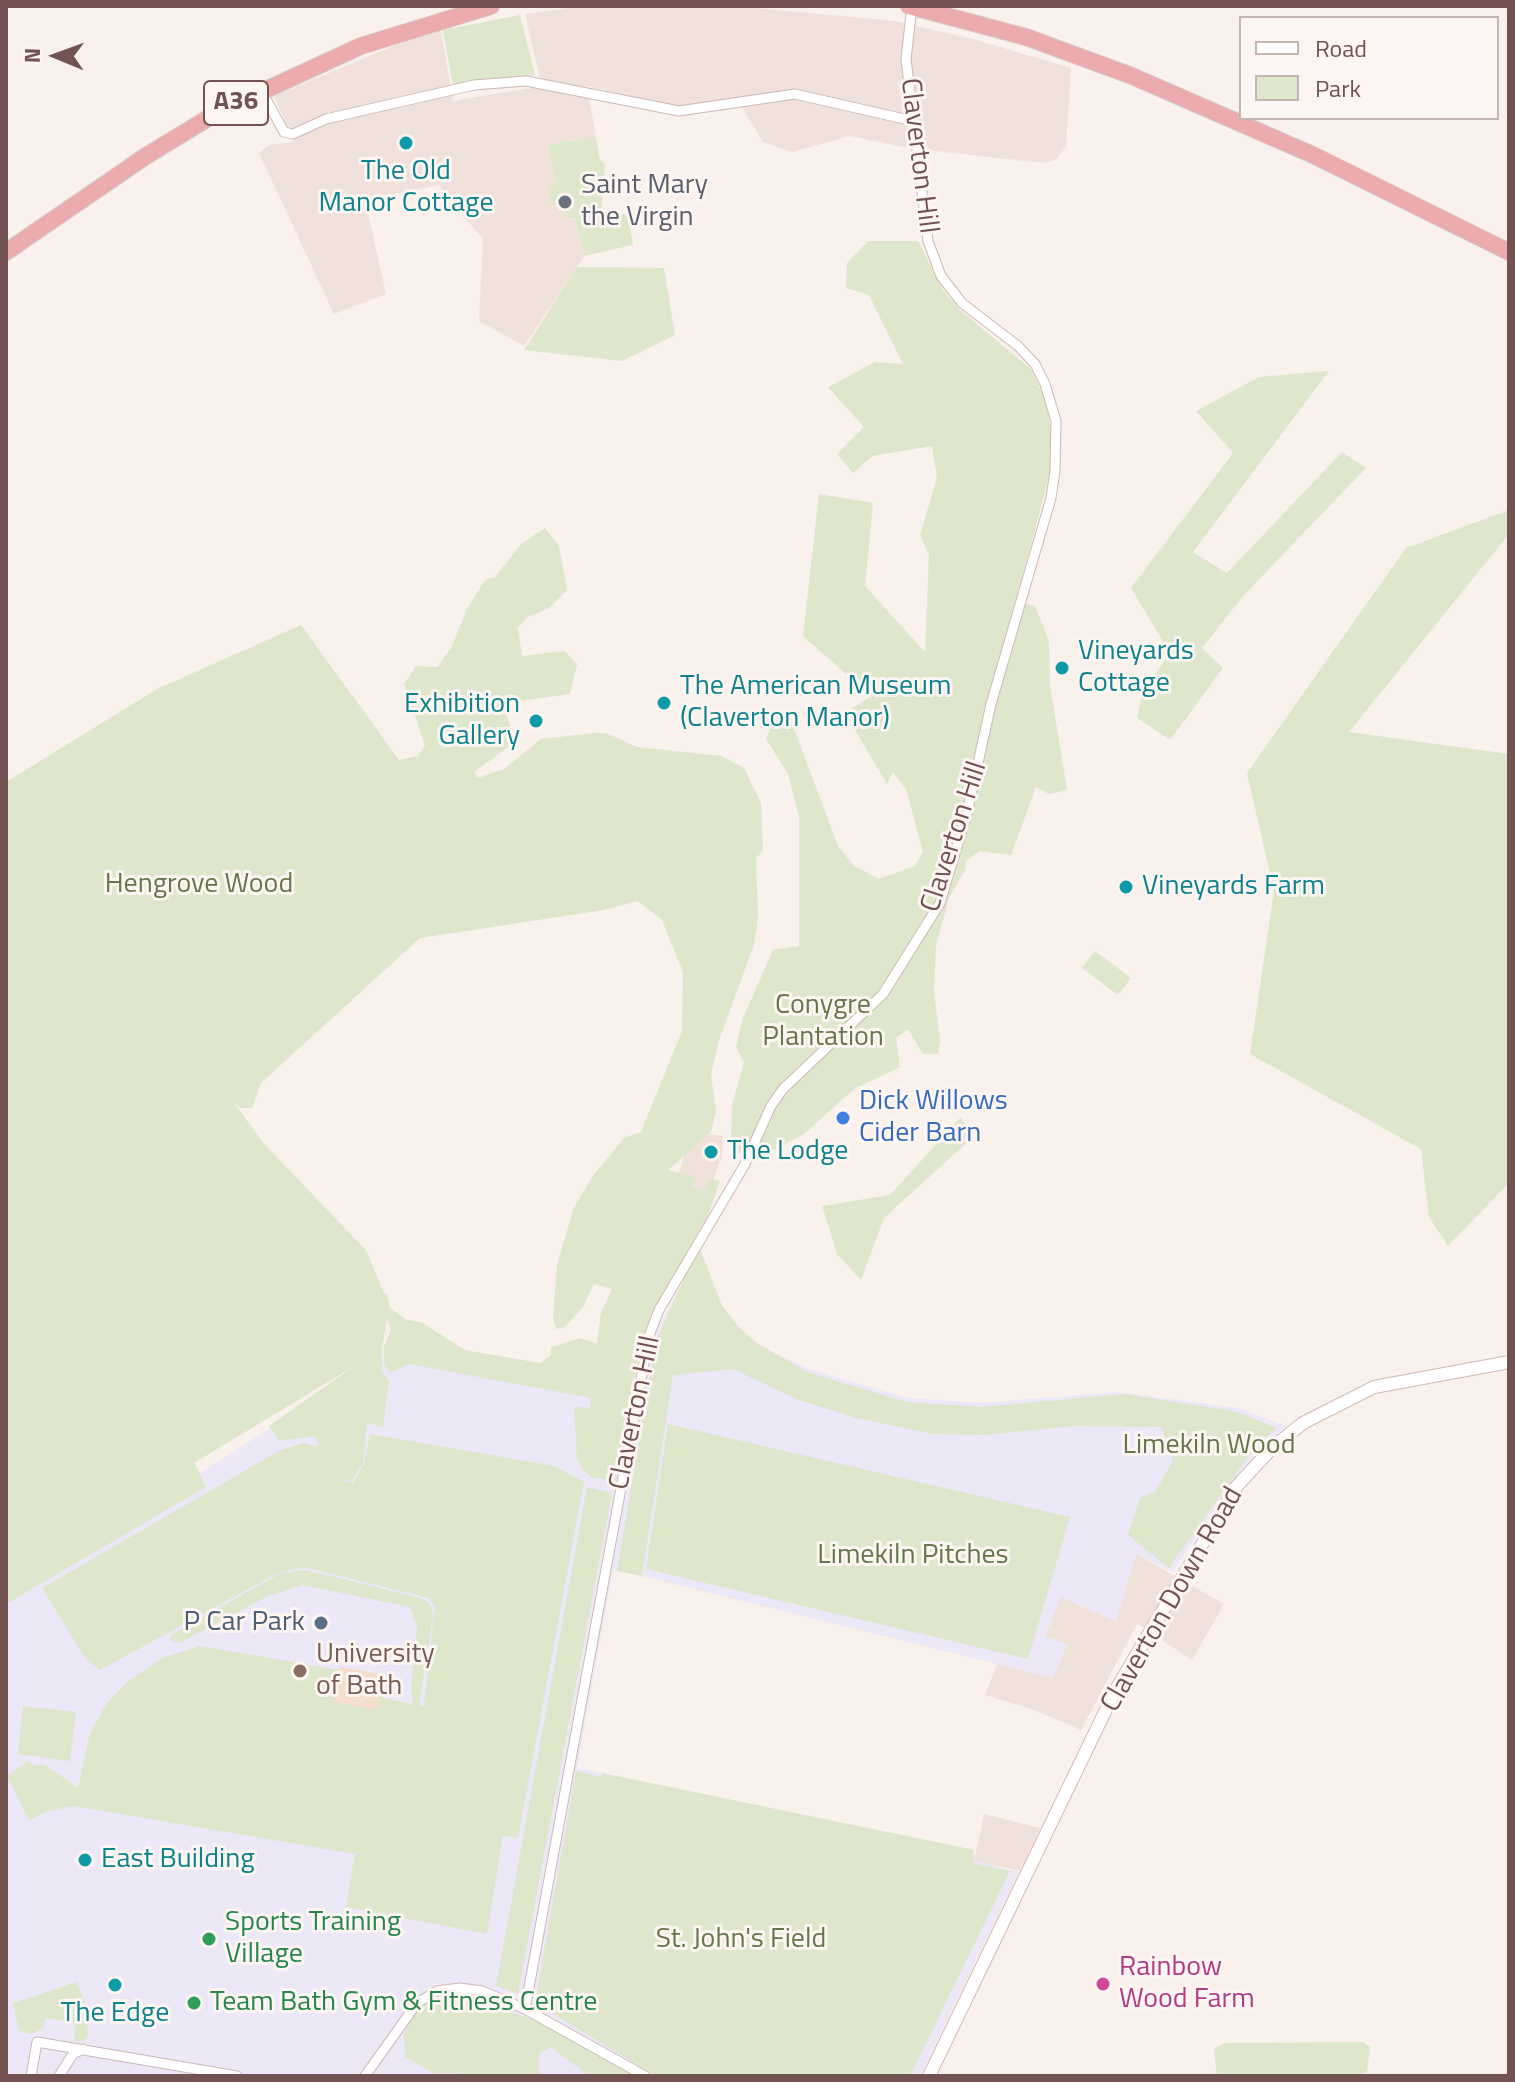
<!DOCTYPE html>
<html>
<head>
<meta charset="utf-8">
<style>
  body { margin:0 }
  #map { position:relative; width:1515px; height:2082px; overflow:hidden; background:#faf0ec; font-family:"Titillium Web",sans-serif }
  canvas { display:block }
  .frame { position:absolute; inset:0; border:8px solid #735351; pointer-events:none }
  .legend { position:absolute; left:1239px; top:16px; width:260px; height:104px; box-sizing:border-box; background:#fdf5f2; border:2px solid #c6b4b2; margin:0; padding:10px 14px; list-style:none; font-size:24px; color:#735351 }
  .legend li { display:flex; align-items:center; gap:16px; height:40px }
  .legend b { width:40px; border:2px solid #c6b4b2 }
  .north { position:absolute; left:16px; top:16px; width:80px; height:80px; -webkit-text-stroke:6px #fdf5f2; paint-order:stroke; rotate:271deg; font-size:22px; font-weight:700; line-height:32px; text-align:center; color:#735351 }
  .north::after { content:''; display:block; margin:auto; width:28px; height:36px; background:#735351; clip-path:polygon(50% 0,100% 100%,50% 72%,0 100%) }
</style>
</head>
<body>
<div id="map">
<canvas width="1515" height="2082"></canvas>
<div class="frame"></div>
<ul class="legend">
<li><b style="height:10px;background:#fff"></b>Road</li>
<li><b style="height:22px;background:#dee7cb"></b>Park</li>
</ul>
<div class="north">N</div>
</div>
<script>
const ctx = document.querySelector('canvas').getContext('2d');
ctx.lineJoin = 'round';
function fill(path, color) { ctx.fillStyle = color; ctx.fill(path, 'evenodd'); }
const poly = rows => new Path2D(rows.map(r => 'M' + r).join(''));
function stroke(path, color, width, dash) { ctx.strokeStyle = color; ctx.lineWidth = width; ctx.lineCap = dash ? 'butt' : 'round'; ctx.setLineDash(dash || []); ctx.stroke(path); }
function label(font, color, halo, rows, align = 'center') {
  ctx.font = font + ' "Titillium Web",sans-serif'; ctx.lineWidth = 6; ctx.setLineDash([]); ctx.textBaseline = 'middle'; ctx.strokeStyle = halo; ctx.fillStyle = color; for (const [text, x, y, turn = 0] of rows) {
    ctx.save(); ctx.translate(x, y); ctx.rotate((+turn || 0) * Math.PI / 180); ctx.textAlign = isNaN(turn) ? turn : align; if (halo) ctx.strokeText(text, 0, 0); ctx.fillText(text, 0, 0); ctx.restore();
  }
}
fill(poly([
  [584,6,733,6,895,21,973,39,1071,68,1066,147,1055,160,1043,163,908,148,850,136,792,152,763,142,737,99,679,107,587,86,596,137,548,145,556,185,552,206,558,206,561,212,566,211,568,220,575,218,584,257,524,346,479,321,483,238,446,198,440,185,365,200,386,294,334,314,259,153,269,145,294,142,274,96,398,44,441,30,453,101,542,86,525,14],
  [692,1131,723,1136,722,1157,709,1191,675,1185],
  [1136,1554,1224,1604,1192,1660,1137,1624,1081,1730,1032,1709,985,1695,997,1664,1053,1678,1045,1636,1061,1596],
  [984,1814,1040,1828,1020,1871,974,1861]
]), '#f1e1db');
fill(poly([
  [697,1257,717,1308,757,1345,809,1369,908,1398,982,1403,1117,1392,1238,1408,1286,1426,1259,1449,1229,1487,1173,1572,1136,1554,1116,1622,1061,1597,1045,1636,1068,1644,1053,1678,613,1569,577,1768,974,1850,974,1861,1019,1872,920,2076,6,2076,6,1555,190,1454,200,1473,398,1347,643,1387,652,1339]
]), '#ede8f7');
fill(poly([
  [520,15,535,75,453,86,443,30],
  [596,137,600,160,605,164,601,214,628,214,633,245,584,256,575,218,568,219,566,211,560,212,559,205,552,206,549,186,556,184,548,145],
  [868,241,918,241,944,292,961,311,1031,369,1047,404,1051,434,1050,473,1016,601,1035,606,1049,641,1050,685,1067,790,1049,794,1036,787,1011,855,980,851,966,861,965,870,949,898,936,945,934,991,940,1040,938,1054,923,1054,908,1029,896,1038,900,1067,854,1089,804,1134,758,1158,737,1153,731,1138,732,1105,744,1063,736,1047,743,1018,773,950,799,946,799,817,788,774,766,739,774,719,792,723,838,846,854,866,879,879,915,866,923,852,906,789,893,772,887,784,845,713,871,696,803,636,819,494,873,503,865,586,925,652,929,555,920,535,937,478,932,446,872,456,853,473,837,454,864,427,828,387,875,362,903,364,869,295,846,288,847,263],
  [577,267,664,268,675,335,622,361,524,350],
  [1329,371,1193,552,1227,573,1342,452,1366,468,1244,595,1202,648,1223,668,1170,740,1137,718,1143,691,1170,653,1131,588,1233,453,1196,411,1259,377],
  [1509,510,1509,534,1349,732,1509,754,1509,1183,1448,1246,1429,1217,1421,1149,1250,1054,1274,891,1247,773,1406,548],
  [545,528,559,546,567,590,549,608,528,617,518,627,522,656,564,651,577,664,570,694,519,701,511,693,507,716,512,735,521,738,474,772,478,778,504,769,541,739,593,733,606,733,637,747,721,756,744,768,761,803,763,851,756,858,758,918,754,945,719,1040,711,1075,716,1111,711,1132,668,1170,693,1176,692,1188,705,1189,710,1179,720,1181,709,1213,643,1335,615,1481,593,1478,582,1470,577,1458,574,1407,590,1408,591,1398,409,1364,391,1373,385,1366,383,1349,391,1330,387,1319,382,1348,382,1373,389,1380,383,1427,367,1423,363,1463,352,1481,334,1479,353,1483,364,1464,370,1434,554,1466,584,1482,518,1838,503,1836,487,1934,346,1907,355,1854,74,1806,48,1811,29,1820,7,1776,28,1761,33,1766,44,1764,78,1788,90,1733,107,1703,126,1683,162,1658,200,1646,386,1678,384,1698,413,1704,411,1689,417,1627,410,1607,303,1585,266,1597,180,1643,170,1640,171,1635,279,1574,303,1570,319,1573,424,1599,430,1604,433,1615,419,1705,424,1706,435,1607,429,1598,308,1568,293,1569,276,1574,100,1670,85,1658,42,1588,279,1451,303,1443,318,1447,316,1436,279,1441,269,1426,356,1365,194,1463,206,1487,6,1604,6,782,157,689,301,625,399,760,418,756,425,745,404,684,416,666,437,667,451,648,467,609,485,580,495,577,521,544],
  [638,901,662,920,683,972,682,1031,641,1132,624,1138,593,1176,574,1207,557,1265,553,1317,556,1329,565,1327,583,1307,594,1284,612,1289,601,1313,597,1344,581,1338,551,1347,551,1355,540,1363,465,1350,421,1322,407,1320,390,1308,387,1293,384,1293,366,1250,264,1144,234,1103,241,1108,252,1108,261,1083,420,938,604,910],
  [1095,951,1131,978,1118,995,1082,968],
  [961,1117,972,1138,884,1218,861,1280,837,1254,822,1206,890,1195],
  [699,1246,722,1306,740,1328,757,1343,807,1372,907,1402,981,1407,1125,1394,1237,1412,1277,1428,1255,1447,1169,1568,1128,1535,1140,1498,1156,1491,1173,1460,1161,1427,1074,1426,984,1435,933,1434,856,1418,796,1399,733,1369,673,1375,642,1576,617,1571,656,1340],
  [668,1424,1070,1517,1028,1659,646,1569],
  [587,1487,612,1493,518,1994,496,1986],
  [23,1706,76,1712,70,1761,18,1754],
  [576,1771,601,1777,602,1773,974,1850,973,1863,1010,1871,910,2076,656,2076,535,2003],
  [77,1982,86,2008,88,2035,84,2041,74,2041,75,2022,45,2018,44,2028,31,2034,19,2031,13,2003],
  [448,1996,467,1996,550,2026,634,2076,589,2076,551,2047,540,2053,538,2065,541,2076,434,2073,405,2057,404,2033,412,2017,429,2001],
  [1363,2042,1370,2047,1367,2072,1358,2076,1217,2076,1214,2049,1224,2043]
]), '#dee7cb');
fill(poly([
  [340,1667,385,1675,376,1710,334,1702]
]), '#f5dfcb');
const street = poly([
  [261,90,284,132,293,134,326,119,474,85,526,81,679,111,795,94,913,121],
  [525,2009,649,1336,659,1310,745,1164,771,1106,783,1089,883,994,940,903,967,813,991,704,1051,498,1055,471,1056,421,1045,384,1035,364,1018,346,962,303,941,276,928,241,906,59,912,6],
  [31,2076,37,2042,237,2076],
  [59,2076,73,2054,83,2049],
  [365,2076,417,2003,437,1991,460,1988,482,1991,525,2009,645,2076]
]);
const secondary = poly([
  [929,2076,1115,1691,1236,1487,1272,1448,1303,1423,1374,1387,1509,1362]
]);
const highway = poly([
  [909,6,1026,37,1132,76,1313,155,1509,252],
  [6,252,146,156,220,111,361,46,491,6]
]);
stroke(street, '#ceb9b5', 11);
stroke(secondary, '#d3b9b5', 14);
stroke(highway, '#d5cbcb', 18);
stroke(street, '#fff', 9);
stroke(secondary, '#fff', 12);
stroke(highway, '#ecabad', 16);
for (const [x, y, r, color] of [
  [406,143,8,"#0f9aa8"],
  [565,202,8,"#6b7280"],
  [1062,668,8,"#0f9aa8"],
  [664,703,8,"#0f9aa8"],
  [536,721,8,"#0f9aa8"],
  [1126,887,8,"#0f9aa8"],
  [843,1118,8,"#3f7fe0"],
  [711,1152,8,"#0f9aa8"],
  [321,1623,8,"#5c6f8a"],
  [300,1671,8,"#8d6e63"],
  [85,1860,8,"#0f9aa8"],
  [209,1939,8,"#2e9e5b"],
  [1103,1984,8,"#d1479c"],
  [115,1985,8,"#0f9aa8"],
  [194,2003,8,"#2e9e5b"]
]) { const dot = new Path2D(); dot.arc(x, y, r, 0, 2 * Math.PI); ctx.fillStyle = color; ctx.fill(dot); stroke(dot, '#fdf5f2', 3); }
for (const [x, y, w] of [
  [236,103,64]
]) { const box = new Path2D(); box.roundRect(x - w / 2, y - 22, w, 44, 6); ctx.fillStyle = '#fdf5f2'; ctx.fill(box); stroke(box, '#735351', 2); }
label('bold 26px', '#735351', null, [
  ["A36",236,103]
]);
label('28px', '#735351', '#fdf5f2', [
  ["Claverton Hill",918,156,83],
  ["Claverton Hill",955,837,-72],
  ["Claverton Hill",636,1413,-78],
  ["Claverton Down Road",1173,1600,-60]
]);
label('28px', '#0d838f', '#fdf5f2', [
  ["The Old",406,172,"center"],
  ["Manor Cottage",406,204,"center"],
  ["Vineyards",1078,652],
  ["Cottage",1078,684],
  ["The American Museum",680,687],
  ["(Claverton Manor)",680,719],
  ["Exhibition",520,705,"right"],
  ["Gallery",520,737,"right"],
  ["Vineyards Farm",1142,887],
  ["The Lodge",727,1152],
  ["East Building",101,1860],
  ["The Edge",115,2014,"center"]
], 'left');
label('28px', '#5b616d', '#fdf5f2', [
  ["Saint Mary",581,186],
  ["the Virgin",581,218]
], 'left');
label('28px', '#65774b', '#fdf5f2', [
  ["Hengrove Wood",199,885],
  ["Conygre",823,1006],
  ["Plantation",823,1038],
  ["Limekiln Wood",1209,1446],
  ["Limekiln Pitches",913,1556],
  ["St. John's Field",741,1940]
]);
label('28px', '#366cbe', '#fdf5f2', [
  ["Dick Willows",859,1102],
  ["Cider Barn",859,1134]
], 'left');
label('28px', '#4e5e75', '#fdf5f2', [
  ["P Car Park",305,1623]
], 'right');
label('28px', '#785e54', '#fdf5f2', [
  ["University",316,1655],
  ["of Bath",316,1687]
], 'left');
label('28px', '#27864d', '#fdf5f2', [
  ["Sports Training",225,1923],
  ["Village",225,1955],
  ["Team Bath Gym & Fitness Centre",210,2003]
], 'left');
label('28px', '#b23c85', '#fdf5f2', [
  ["Rainbow",1119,1968],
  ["Wood Farm",1119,2000]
], 'left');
</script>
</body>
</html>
